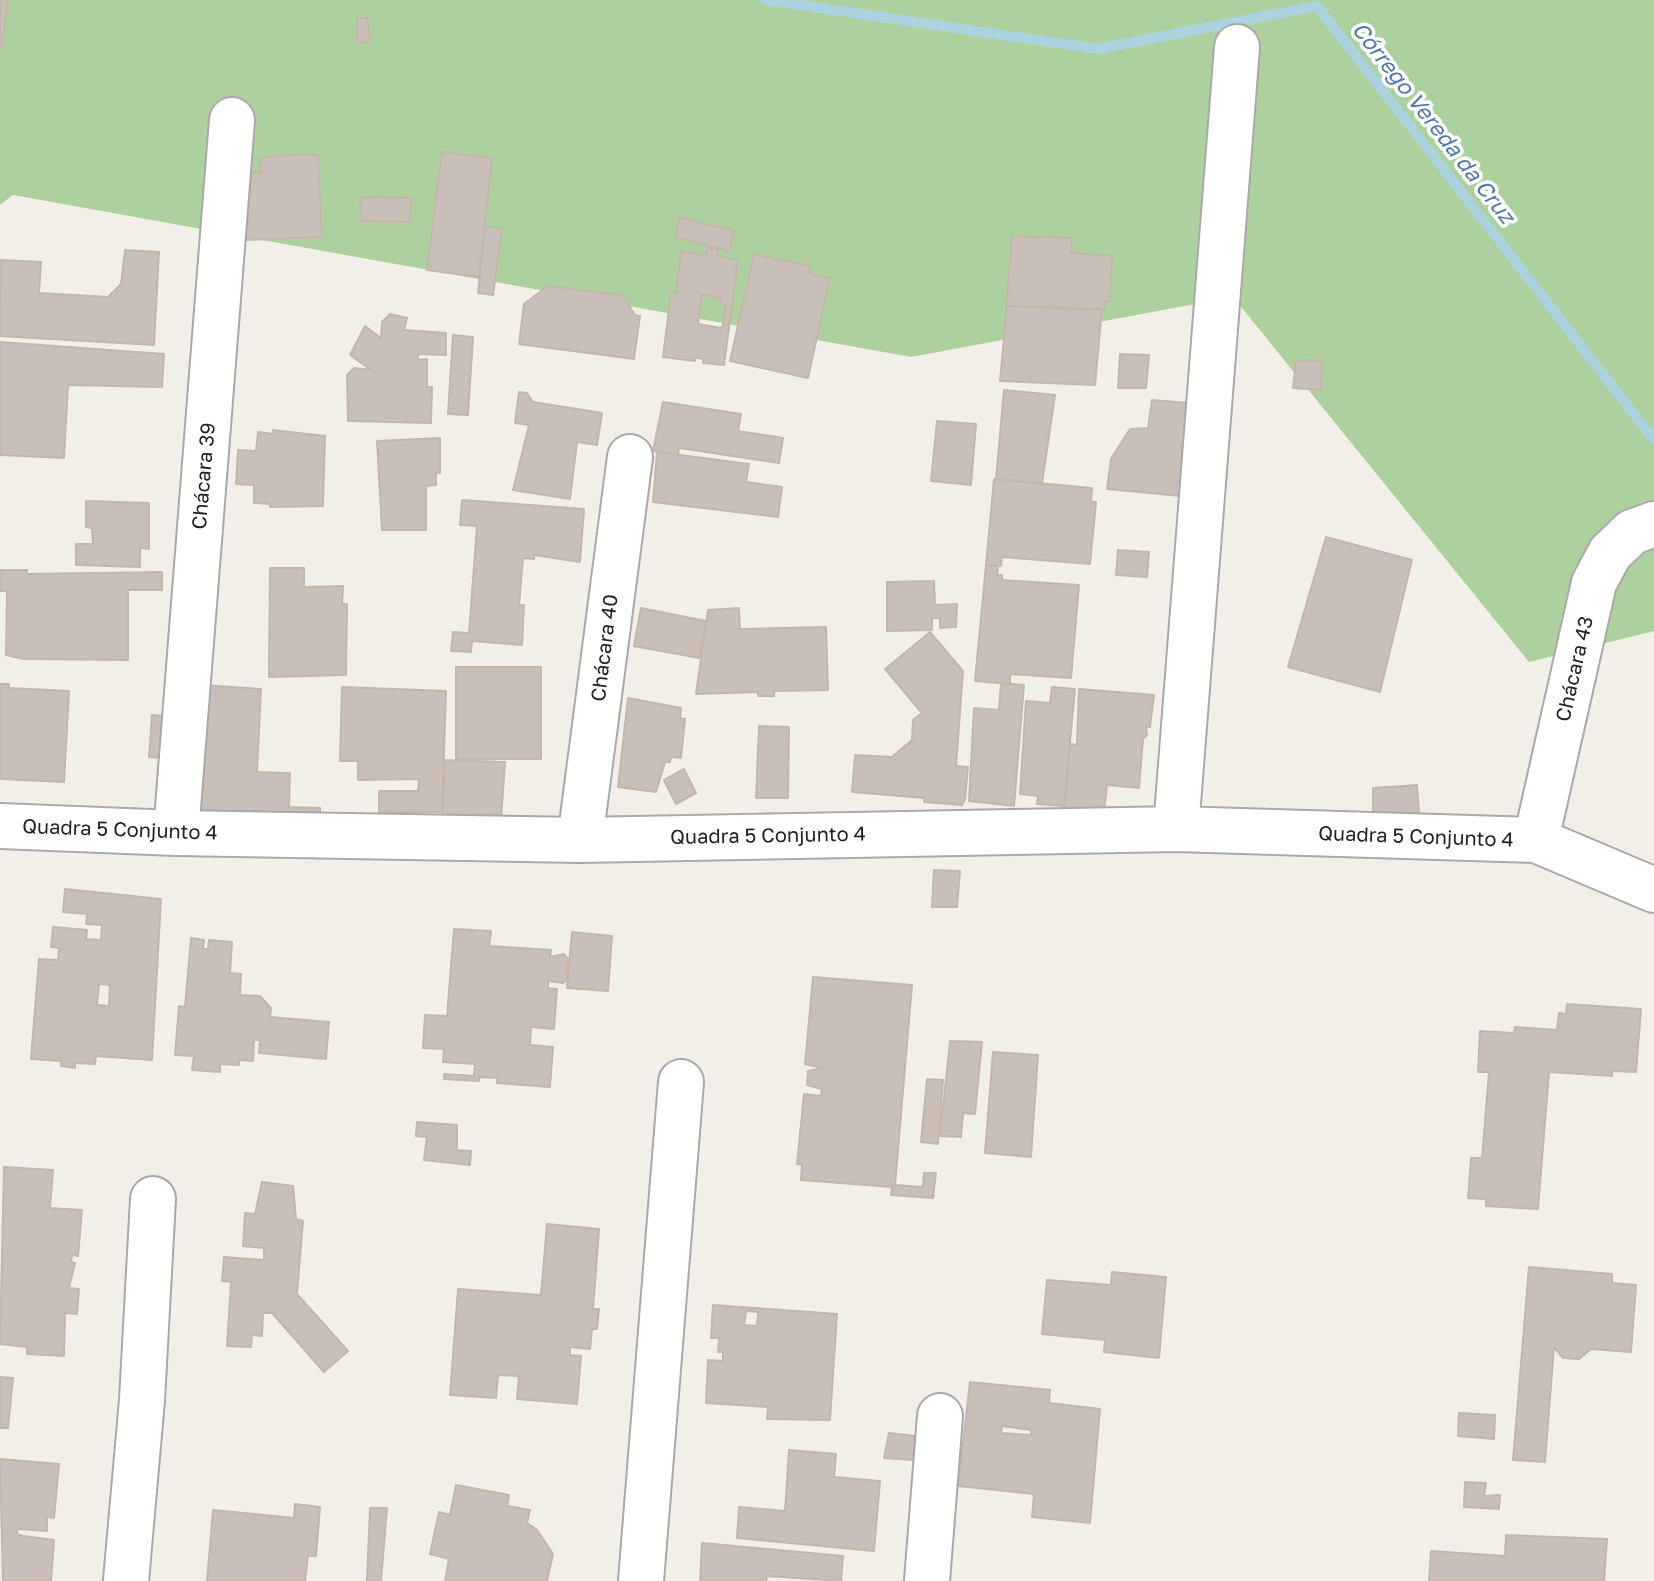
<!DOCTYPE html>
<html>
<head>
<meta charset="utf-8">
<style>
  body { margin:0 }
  canvas { display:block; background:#f2efe9 }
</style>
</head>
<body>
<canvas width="1654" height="1581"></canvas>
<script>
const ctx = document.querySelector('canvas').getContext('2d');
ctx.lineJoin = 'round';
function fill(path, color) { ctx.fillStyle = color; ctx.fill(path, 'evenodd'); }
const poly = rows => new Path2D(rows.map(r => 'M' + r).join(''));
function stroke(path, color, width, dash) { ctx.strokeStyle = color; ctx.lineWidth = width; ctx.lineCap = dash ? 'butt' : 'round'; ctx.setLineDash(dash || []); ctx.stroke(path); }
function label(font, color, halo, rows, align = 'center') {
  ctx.font = font + ' "Golos Text",sans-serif'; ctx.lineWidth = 7; ctx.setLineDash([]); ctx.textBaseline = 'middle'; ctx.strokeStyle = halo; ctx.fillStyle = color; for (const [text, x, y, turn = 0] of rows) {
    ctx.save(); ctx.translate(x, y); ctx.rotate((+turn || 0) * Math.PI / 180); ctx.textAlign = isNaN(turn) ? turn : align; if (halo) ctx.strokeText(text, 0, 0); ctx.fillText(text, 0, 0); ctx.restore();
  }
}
fill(poly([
  [0,0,1654,0,1654,631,1529,662,1233,297,911,357,13,195,0,205]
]), '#add19e');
stroke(poly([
  [766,0,1098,49,1317,6,1654,440]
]), '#aad3df', 10);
const building = poly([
  [0,0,8,0,2,47,0,47,0,0],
  [357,18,367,18,371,42,357,43,357,18],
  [442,152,492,158,479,277,427,270,442,152],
  [300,154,318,155,322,237,246,240,242,173,261,172,260,158,300,154],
  [361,197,411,198,410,222,360,221,361,197],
  [680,217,734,231,729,251,675,237,680,217],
  [485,226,502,229,493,295,478,293,485,226],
  [1012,236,1072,238,1071,253,1112,256,1110,301,1105,301,1104,310,1006,306,1012,236],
  [707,248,718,249,717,256,738,260,724,365,703,363,703,359,695,357,695,361,663,357,671,293,676,293,681,252,706,255,707,248],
  [702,294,721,299,720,304,726,305,722,328,698,324,702,294],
  [125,250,159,252,154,345,0,336,1,260,41,262,39,293,108,297,121,284,125,250],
  [754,254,810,266,809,273,830,278,808,378,730,361,754,254],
  [548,286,622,295,635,315,640,316,634,359,519,344,524,304,548,286],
  [1007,306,1102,309,1095,385,1000,381,1007,306],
  [390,314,407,318,404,330,446,333,446,355,418,354,418,360,427,359,427,387,432,387,431,423,348,421,347,375,354,368,371,370,350,355,365,326,381,338,382,322,390,314],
  [453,335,473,337,468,415,448,414,453,335],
  [0,342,164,354,162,387,68,385,64,458,0,455,0,342],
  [1120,354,1149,355,1146,388,1118,388,1120,354],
  [1296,360,1322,361,1321,390,1293,388,1296,360],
  [1004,390,1055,395,1042,483,996,479,1004,390],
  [519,392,527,393,533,402,602,413,597,445,577,442,570,499,513,490,529,425,515,423,519,392],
  [1152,400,1188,403,1181,496,1107,489,1111,459,1130,429,1148,428,1152,400],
  [663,402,741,414,738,431,783,438,779,463,679,448,678,455,653,451,663,402],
  [937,421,976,424,971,485,931,481,937,421],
  [273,430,325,436,323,506,270,507,270,504,254,503,254,485,236,484,238,450,256,451,258,432,274,434,273,430],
  [440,438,440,473,436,473,436,485,426,486,426,530,382,530,377,441,440,438],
  [657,452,749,464,746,482,782,487,778,517,653,502,657,452],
  [994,479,1092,488,1091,502,1096,502,1090,564,1002,557,1001,566,986,565,994,479],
  [462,500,584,509,580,562,534,555,534,559,523,558,519,605,524,605,522,645,472,641,471,652,451,651,453,632,469,633,477,526,460,525,462,500],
  [86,501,149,503,149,549,140,548,140,567,76,565,76,544,93,544,92,528,86,527,86,501],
  [1326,537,1412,560,1380,692,1288,667,1326,537],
  [1118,550,1149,552,1147,577,1116,575,1118,550],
  [986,565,998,565,997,575,1002,575,1002,580,1079,585,1071,678,1010,674,1010,684,975,681,986,565],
  [270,568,304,568,304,587,343,586,342,604,347,604,346,675,269,677,270,568],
  [0,570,27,570,27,574,162,572,162,590,128,590,128,660,24,659,6,655,7,591,0,591,0,570],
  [934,581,935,605,957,604,956,627,940,628,940,618,932,618,932,630,887,631,887,582,934,581],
  [641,608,706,621,699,658,634,646,641,608],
  [739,608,740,629,826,627,828,690,774,691,774,696,758,696,758,692,696,694,708,610,739,608],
  [930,632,963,671,956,766,968,767,965,799,962,805,924,802,925,798,852,792,855,755,892,757,912,740,913,720,922,713,885,669,930,632],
  [456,667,541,667,541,759,456,759,456,667],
  [1001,683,1024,685,1014,806,969,801,974,708,999,710,1001,683],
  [0,684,9,684,9,688,69,691,64,782,0,779,0,684],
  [203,685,261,689,257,772,290,773,289,807,320,808,320,816,201,816,203,685],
  [342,687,446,691,442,812,379,812,379,791,418,791,419,779,358,780,358,761,340,761,342,687],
  [1052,687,1075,689,1064,806,1037,804,1038,796,1020,794,1026,701,1050,703,1052,687],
  [1079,689,1154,695,1150,727,1146,726,1147,735,1143,739,1139,788,1107,785,1104,813,1064,813,1070,744,1077,745,1079,689],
  [628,698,681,708,680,718,685,719,681,758,671,757,670,762,665,762,656,792,618,787,628,698],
  [152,715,175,717,172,759,149,757,152,715],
  [759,726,789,727,788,798,756,798,759,726],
  [445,760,505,762,501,819,442,818,445,760],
  [684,769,696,793,676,804,664,780,684,769],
  [1417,785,1419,814,1373,815,1373,788,1417,785],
  [934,870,960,871,957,907,932,907,934,870],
  [65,889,161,899,152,1060,96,1056,95,1064,75,1063,75,1068,61,1066,61,1061,31,1059,39,959,58,960,59,948,51,947,53,927,87,930,86,939,101,940,102,925,86,924,87,914,63,912,65,889],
  [99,984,110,985,109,1006,97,1005,99,984],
  [454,929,491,931,489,946,551,950,550,957,564,954,568,959,567,980,563,983,548,981,548,988,557,989,554,1029,531,1027,530,1045,553,1047,550,1087,497,1083,497,1078,479,1077,479,1081,444,1079,444,1074,474,1076,475,1064,443,1062,444,1049,423,1048,425,1015,447,1016,454,929],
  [572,932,612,936,608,991,567,988,572,932],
  [191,938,204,940,203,949,208,949,209,940,232,942,230,973,241,974,240,995,260,996,271,1008,270,1017,329,1022,326,1059,259,1053,260,1040,254,1040,253,1061,239,1060,239,1065,220,1064,220,1072,192,1070,194,1056,175,1055,179,1006,185,1007,191,938],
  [813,977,912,985,895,1185,923,1187,924,1173,936,1173,933,1198,891,1195,892,1187,801,1180,802,1165,797,1164,804,1094,821,1096,822,1089,807,1085,808,1071,823,1068,805,1064,813,977],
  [1567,1004,1641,1009,1636,1072,1612,1071,1612,1076,1549,1072,1538,1209,1486,1206,1486,1199,1468,1198,1471,1158,1482,1158,1489,1072,1478,1072,1480,1031,1514,1033,1515,1027,1557,1030,1559,1013,1566,1014,1567,1004],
  [950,1041,982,1042,975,1114,963,1113,961,1137,940,1136,950,1041],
  [993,1052,1038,1055,1031,1157,985,1153,993,1052],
  [927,1079,943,1080,938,1144,921,1142,927,1079],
  [417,1122,457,1125,457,1150,471,1151,470,1165,424,1160,427,1137,416,1136,417,1122],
  [4,1167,53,1170,50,1208,82,1210,78,1256,72,1255,71,1262,75,1263,69,1288,79,1289,77,1314,65,1313,64,1356,27,1354,27,1347,0,1344,4,1167],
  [262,1182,293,1186,296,1219,303,1221,297,1294,348,1351,324,1372,272,1313,263,1313,262,1336,252,1335,251,1347,227,1346,231,1282,222,1281,224,1257,264,1260,264,1248,243,1246,245,1213,255,1214,262,1182],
  [547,1224,599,1229,593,1309,599,1309,597,1329,592,1329,590,1349,570,1347,570,1355,581,1356,577,1404,517,1399,519,1376,498,1375,496,1398,450,1395,458,1289,541,1295,547,1224],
  [1529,1267,1612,1274,1612,1283,1636,1285,1631,1352,1591,1349,1579,1359,1563,1358,1554,1347,1545,1462,1513,1460,1529,1267],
  [1112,1272,1166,1277,1159,1358,1104,1352,1105,1340,1042,1334,1047,1280,1111,1285,1112,1272],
  [713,1305,837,1314,830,1420,767,1419,768,1407,706,1403,708,1360,723,1361,723,1352,718,1352,719,1338,711,1338,713,1305],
  [746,1311,758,1312,757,1326,744,1325,746,1311],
  [0,1377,13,1378,8,1428,0,1428,0,1377],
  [970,1382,1050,1390,1049,1403,1100,1409,1090,1523,1032,1517,1034,1494,958,1486,970,1382],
  [1002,1426,1031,1430,1031,1435,1001,1433,1002,1426],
  [1459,1413,1495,1415,1494,1439,1458,1436,1459,1413],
  [889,1433,915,1436,913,1460,884,1458,889,1433],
  [789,1450,836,1454,834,1477,880,1481,874,1551,737,1538,739,1507,785,1511,789,1450],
  [0,1459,59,1464,54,1518,47,1517,47,1531,17,1529,17,1534,23,1536,54,1540,51,1581,3,1581,0,1459],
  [1465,1482,1486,1483,1484,1496,1500,1495,1499,1509,1464,1507,1465,1482],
  [456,1485,509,1495,507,1506,530,1510,527,1523,537,1530,553,1554,547,1581,445,1581,449,1559,430,1554,439,1512,450,1515,456,1485],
  [295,1504,320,1507,316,1556,308,1556,305,1581,207,1581,213,1510,294,1518,295,1504],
  [370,1508,387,1508,381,1581,367,1581,370,1508],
  [1506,1535,1607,1539,1604,1581,1429,1581,1431,1551,1505,1556,1506,1535],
  [702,1543,843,1556,841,1581,767,1576,766,1581,700,1581,702,1543]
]);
fill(building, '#c7bfb8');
stroke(building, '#c4b6ab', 2);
const minor = poly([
  [0,826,176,833,580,840,1176,829,1536,840,1654,890],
  [1176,829,1237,47],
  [176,833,232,120],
  [580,840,630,457],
  [1536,840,1594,583,1610,553,1632,532,1654,524],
  [126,1581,142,1400,153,1199],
  [641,1581,681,1082],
  [927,1581,940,1416]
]);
stroke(minor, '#a9a9a9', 48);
stroke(minor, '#fff', 44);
label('20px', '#222', '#fff', [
  ["Chácara 39",204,476,-85],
  ["Chácara 40",605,648,-83],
  ["Chácara 43",1575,669,-77],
  ["Quadra 5 Conjunto 4",120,830,2],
  ["Quadra 5 Conjunto 4",768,836,-1],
  ["Quadra 5 Conjunto 4",1416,837,2]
]);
label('italic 22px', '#4a7aab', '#fff', [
  ["Córrego Vereda da Cruz",1433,123,52]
]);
</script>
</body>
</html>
